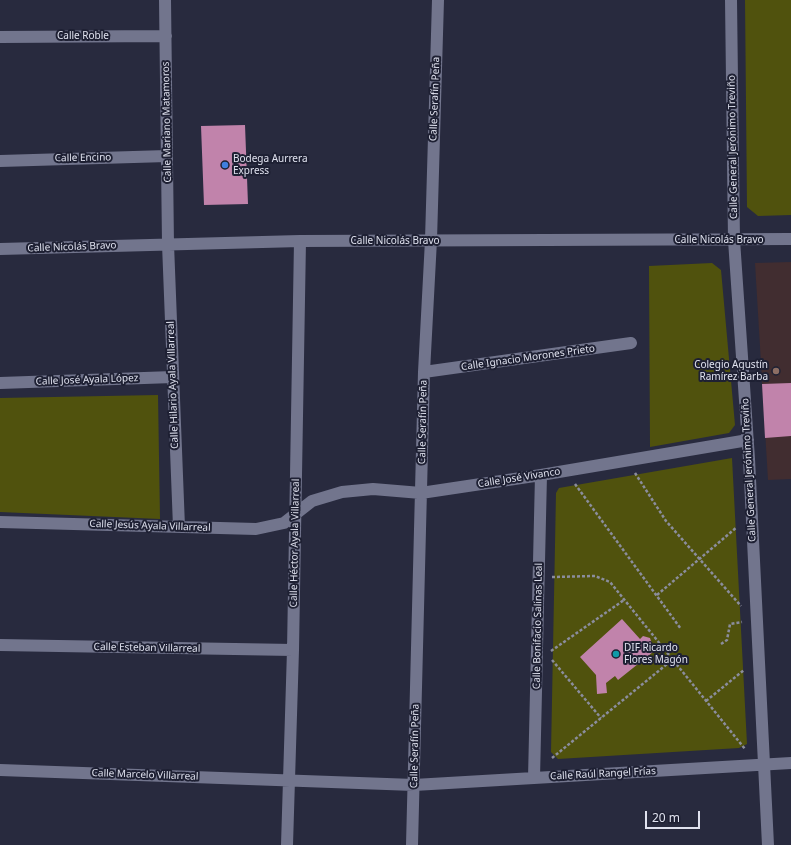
<!DOCTYPE html>
<html>
<head>
<meta charset="utf-8">
<style>
  body { margin:0 }
  #map { position:relative; width:791px; height:845px; overflow:hidden; background:#282a3e; font-family:"Noto Sans",sans-serif }
  canvas { display:block }
  .scale { position:absolute; left:645px; top:811px; width:55px; height:18px; box-sizing:border-box; border:2px solid #dfe1ee; border-top:0; padding-left:5px; font-size:12px; line-height:14px; white-space:nowrap; color:#dfe1ee; -webkit-text-stroke:3px #1e2033; paint-order:stroke }
</style>
</head>
<body>
<div id="map">
<canvas width="791" height="845"></canvas>
<div class="scale">20 m</div>
</div>
<script>
const ctx = document.querySelector('canvas').getContext('2d');
ctx.lineJoin = 'round';
function fill(path, color) { ctx.fillStyle = color; ctx.fill(path, 'evenodd'); }
const poly = rows => new Path2D(rows.map(r => 'M' + r).join(''));
function stroke(path, color, width, dash) { ctx.strokeStyle = color; ctx.lineWidth = width; ctx.lineCap = dash ? 'butt' : 'round'; ctx.setLineDash(dash || []); ctx.stroke(path); }
function label(font, color, halo, rows, align = 'center') {
  ctx.font = font + ' "Noto Sans",sans-serif'; ctx.lineWidth = 4; ctx.setLineDash([]); ctx.textBaseline = 'middle'; ctx.strokeStyle = halo; ctx.fillStyle = color; for (const [text, x, y, turn = 0] of rows) {
    ctx.save(); ctx.translate(x, y); ctx.rotate((+turn || 0) * Math.PI / 180); ctx.textAlign = isNaN(turn) ? turn : align; if (halo) ctx.strokeText(text, 0, 0); ctx.fillText(text, 0, 0); ctx.restore();
  }
}
fill(poly([
  [791,262,791,479,768,480,755,263]
]), '#412d30');
fill(poly([
  [745,0,791,0,791,215,758,216,747,207],
  [712,263,721,270,735,425,729,433,650,447,649,266],
  [158,395,160,519,0,512,0,398],
  [732,458,747,744,739,748,558,759,551,752,556,493,559,488]
]), '#50520d');
fill(poly([
  [245,125,248,204,204,205,201,126],
  [791,383,791,436,765,438,762,384],
  [622,619,640,639,643,636,650,638,652,644,649,648,653,652,618,680,615,676,606,683,607,693,597,694,596,675,580,657]
]), '#c183ab');
stroke(poly([
  [635,473,666,521,741,606],
  [575,484,681,629],
  [552,577,595,576,610,582,745,749],
  [657,595,737,527],
  [721,644,727,640,730,624,742,622],
  [551,651,624,600],
  [552,660,601,718],
  [706,701,744,670],
  [552,758,672,660]
]), '#8b8d9d', 2.5, [3, 2]);
stroke(poly([
  [165,0,168,244,179,527],
  [731,0,734,240,749,459,768,845],
  [0,37,166,36],
  [0,161,167,156],
  [0,249,300,241,791,239],
  [424,372,631,343],
  [0,383,173,377],
  [0,522,256,529,284,523,312,501,342,492,373,489,421,493,541,475,748,440],
  [0,645,293,650],
  [0,770,414,785,791,763],
  [534,778,541,475],
  [287,845,293,650,300,241],
  [412,845,424,372,431,240,438,0]
]), '#72758d', 12);
for (const [x, y, r, color] of [
  [225,165,4,"#3f7fe0"],
  [776,371,4,"#8d6e63"],
  [616,654,4,"#0f9aa8"]
]) { const dot = new Path2D(); dot.arc(x, y, r, 0, 2 * Math.PI); ctx.fillStyle = color; ctx.fill(dot); stroke(dot, '#1e2033', 1.5); }
label('10px', '#dfe1ee', '#1e2033', [
  ["Calle Roble",83,36],
  ["Calle Serafín Peña",435,99,-88],
  ["Calle Mariano Matamoros",167,122,-91],
  ["Calle General Jerónimo Treviño",733,147,-91],
  ["Calle Encino",83,158,-1],
  ["Calle Nicolás Bravo",719,240],
  ["Calle Nicolás Bravo",395,241],
  ["Calle Nicolás Bravo",72,247,-2],
  ["Calle Ignacio Morones Prieto",528,358,-8],
  ["Calle José Ayala López",87,380,-2],
  ["Calle Hilario Ayala Villarreal",173,385,-92],
  ["Calle Serafín Peña",423,422,-89],
  ["Calle General Jerónimo Treviño",749,470,-93],
  ["Calle José Vivanco",519,478,-9],
  ["Calle Jesús Ayala Villarreal",150,526,2],
  ["Calle Héctor Ayala Villarreal",295,543,-89],
  ["Calle Bonifacio Salinas Leal",538,626,-89],
  ["Calle Esteban Villarreal",147,648,1],
  ["Calle Serafín Peña",415,746,-89],
  ["Calle Raúl Rangel Frías",603,774,-3],
  ["Calle Marcelo Villarreal",145,775,2]
]);
label('10px', '#dfe1ee', '#1e2033', [
  ["Bodega Aurrera",233,159],
  ["Express",233,171],
  ["Colegio Agustín",768,365,"right"],
  ["Ramírez Barba",768,377,"right"],
  ["DIF Ricardo",624,648],
  ["Flores Magón",624,660]
], 'left');
</script>
</body>
</html>
